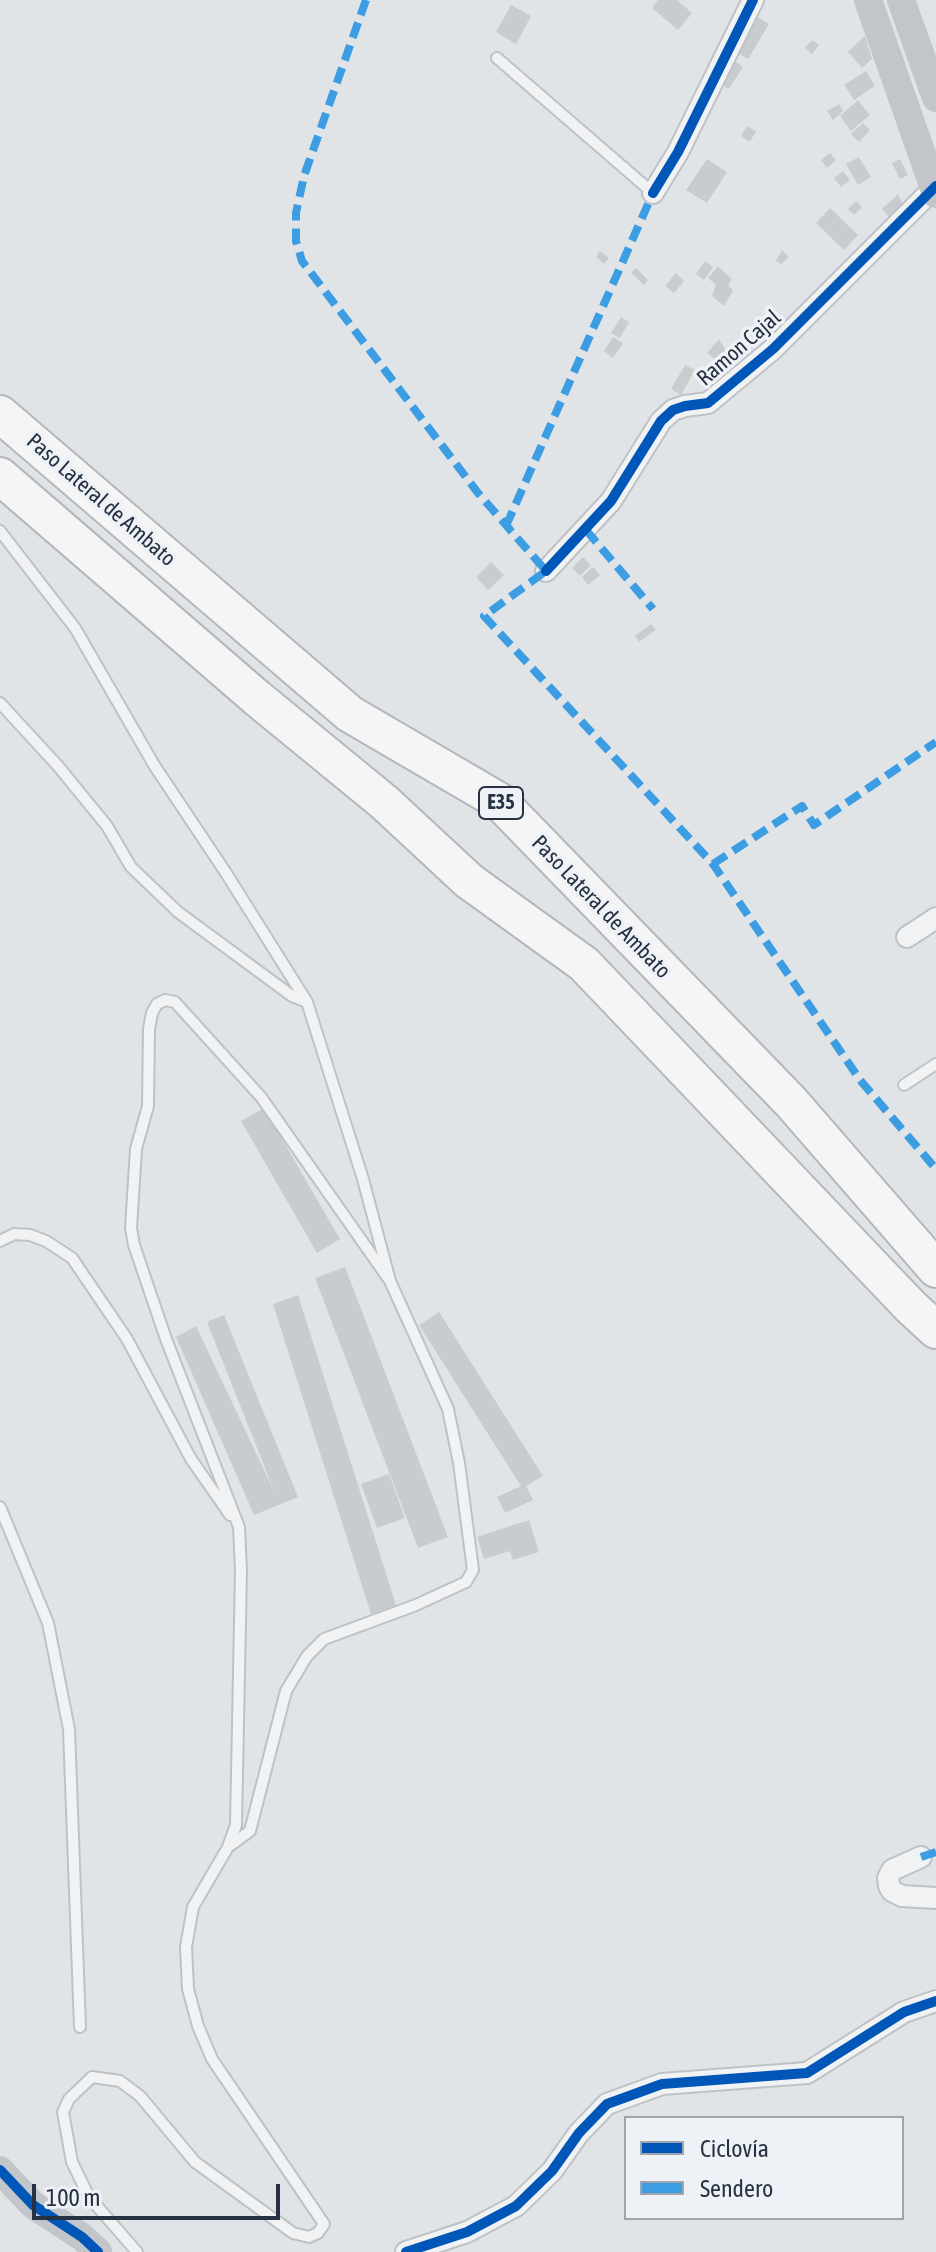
<!DOCTYPE html>
<html>
<head>
<meta charset="utf-8">
<style>
  body { margin:0 }
  #map { position:relative; width:936px; height:2252px; overflow:hidden; background:#e1e4e7; font-family:"Asap Condensed",sans-serif }
  canvas { display:block }
  .legend { position:absolute; left:624px; top:2116px; width:280px; height:104px; box-sizing:border-box; background:#eef2f7; border:2px solid #9ea5af; margin:0; padding:10px 14px; list-style:none; font-size:24px; color:#263142 }
  .legend li { display:flex; align-items:center; gap:16px; height:40px }
  .legend b { width:40px; border:2px solid #9ea5af }
  .scale { position:absolute; left:32px; top:2184px; width:248px; height:36px; box-sizing:border-box; border:4px solid #263142; border-top:0; padding-left:10px; font-size:24px; line-height:28px; white-space:nowrap; color:#263142; -webkit-text-stroke:6px #eef2f7; paint-order:stroke }
</style>
</head>
<body>
<div id="map">
<canvas width="936" height="2252"></canvas>
<ul class="legend">
<li><b style="height:10px;background:#0057b8"></b>Ciclovía</li>
<li><b style="height:10px;background:#3c9de3"></b>Sendero</li>
</ul>
<div class="scale">100 m</div>
</div>
<script>
const ctx = document.querySelector('canvas').getContext('2d');
ctx.lineJoin = 'round';
function fill(path, color) { ctx.fillStyle = color; ctx.fill(path, 'evenodd'); }
const poly = rows => new Path2D(rows.map(r => 'M' + r).join(''));
function stroke(path, color, width, dash) { ctx.strokeStyle = color; ctx.lineWidth = width; ctx.lineCap = dash ? 'butt' : 'round'; ctx.setLineDash(dash || []); ctx.stroke(path); }
function label(font, color, halo, rows, align = 'center') {
  ctx.font = font + ' "Asap Condensed",sans-serif'; ctx.lineWidth = 7; ctx.setLineDash([]); ctx.textBaseline = 'middle'; ctx.strokeStyle = halo; ctx.fillStyle = color; for (const [text, x, y, turn = 0] of rows) {
    ctx.save(); ctx.translate(x, y); ctx.rotate((+turn || 0) * Math.PI / 180); ctx.textAlign = isNaN(turn) ? turn : align; if (halo) ctx.strokeText(text, 0, 0); ctx.fillText(text, 0, 0); ctx.restore();
  }
}
fill(poly([
  [658,0,677,0,692,13,678,30,652,8],
  [511,5,531,16,516,44,496,32],
  [756,16,769,24,748,59,735,51],
  [865,36,872,59,862,68,848,52],
  [812,40,819,45,812,54,805,48],
  [735,61,743,67,729,89,720,83],
  [866,71,875,86,854,100,844,85],
  [858,100,870,115,851,131,840,116],
  [839,104,843,111,833,120,827,111],
  [863,123,870,130,859,142,851,134],
  [747,126,756,131,750,142,741,136],
  [830,153,836,160,827,168,821,160],
  [859,157,871,177,858,185,846,164],
  [707,159,727,172,707,203,686,190],
  [900,159,908,175,900,179,892,163],
  [843,171,850,180,841,187,834,178],
  [898,194,905,209,892,221,882,209],
  [856,201,862,207,854,215,848,209],
  [830,208,858,235,844,250,816,223],
  [782,250,789,257,781,264,776,261],
  [600,251,609,258,604,264,596,257],
  [705,261,713,267,704,280,696,274],
  [718,266,732,279,728,285,733,290,724,306,712,296,716,285,708,278],
  [636,268,648,280,644,285,631,273],
  [676,273,684,281,674,293,665,286],
  [621,317,629,322,620,338,611,333],
  [613,337,623,343,613,358,604,351],
  [719,339,726,351,717,361,707,353],
  [685,365,695,370,681,395,671,389],
  [583,557,591,565,580,576,572,568],
  [491,562,504,575,488,590,476,577],
  [593,567,600,575,588,585,582,577],
  [651,624,656,630,639,642,635,636],
  [264,1108,340,1239,317,1253,241,1121],
  [345,1267,448,1537,418,1548,315,1278],
  [298,1295,396,1605,371,1614,273,1304],
  [439,1312,543,1476,526,1486,533,1500,505,1513,497,1497,521,1486,419,1325],
  [224,1315,298,1497,254,1515,176,1337,196,1326,275,1493,207,1322],
  [389,1474,405,1518,377,1528,361,1484],
  [529,1520,539,1552,513,1560,510,1551,484,1559,477,1537]
]), '#c9cccf');
const lane = poly([
  [497,58,653,193],
  [0,531,75,628,154,765,226,873,307,1002,363,1179,390,1281,261,1097,175,1002,165,1000,157,1004,152,1013,149,1029,148,1106,136,1149,131,1228,134,1245,166,1339,239,1527,241,1571,236,1825,228,1847,193,1907,186,1947,188,1989,198,2026,212,2059,324,2224,318,2233,309,2237,293,2233,195,2162,140,2096,120,2081,92,2077,69,2099,63,2112,72,2162,89,2197,137,2252],
  [0,703,58,766,107,826,131,867,178,912,292,996,307,1002],
  [904,1085,936,1064],
  [0,1241,14,1234,30,1235,46,1241,72,1258,127,1339,191,1459,230,1515],
  [0,1507,48,1623,69,1729,80,2027],
  [228,1847,250,1831,286,1691,307,1656,324,1639,416,1605,466,1582,473,1570,459,1463,448,1409,390,1281]
]);
const street = poly([
  [653,193,678,152,753,0],
  [546,571,611,501,661,421,673,410,685,406,708,403,773,349,936,186],
  [907,937,936,918],
  [921,1857,892,1870,888,1878,889,1886,892,1891,902,1896,936,1898],
  [406,2252,467,2232,516,2206,552,2171,579,2133,607,2104,662,2084,807,2073,904,2012,936,2001]
]);
const highway = poly([
  [0,414,350,714,499,801,791,1102,936,1269],
  [0,476,257,698,384,802,469,881,584,964,911,1307,936,1330]
]);
stroke(lane, '#bfc2c5', 14);
stroke(street, '#bfc2c5', 24);
stroke(highway, '#b3b7bc', 40);
stroke(lane, '#f1f2f3', 10);
stroke(street, '#f1f2f3', 20);
stroke(poly([
  [868,0,936,194],
  [901,0,936,98],
  [0,2170,33,2205,82,2237,98,2252]
]), '#c2c5c9', 28);
stroke(highway, '#f5f5f6', 36);
stroke(poly([
  [366,0,304,176,296,213,296,241,302,261,478,493,546,571,484,616,713,864,860,1080,936,1169],
  [506,526,653,193],
  [586,530,653,609],
  [713,864,802,806,814,825,936,742],
  [921,1857,936,1852]
]), '#3c9de3', 8, [16, 8]);
stroke(poly([
  [653,193,678,152,753,0],
  [546,571,611,501,661,421,673,410,685,406,708,403,773,349,936,186],
  [0,2170,33,2205,82,2237,98,2252],
  [406,2252,467,2232,516,2206,552,2171,579,2133,607,2104,662,2084,807,2073,904,2012,936,2001]
]), '#0057b8', 10);
for (const [x, y, w] of [
  [501,803,44]
]) { const box = new Path2D(); box.roundRect(x - w / 2, y - 16, w, 32, 6); ctx.fillStyle = '#eef2f7'; ctx.fill(box); stroke(box, '#263142', 2); }
label('bold 20px', '#263142', null, [
  ["E35",501,803]
]);
label('22px', '#263142', '#eef2f7', [
  ["Ramon Cajal",739,348,-41],
  ["Paso Lateral de Ambato",101,500,41],
  ["Paso Lateral de Ambato",601,907,46]
]);
</script>
</body>
</html>
